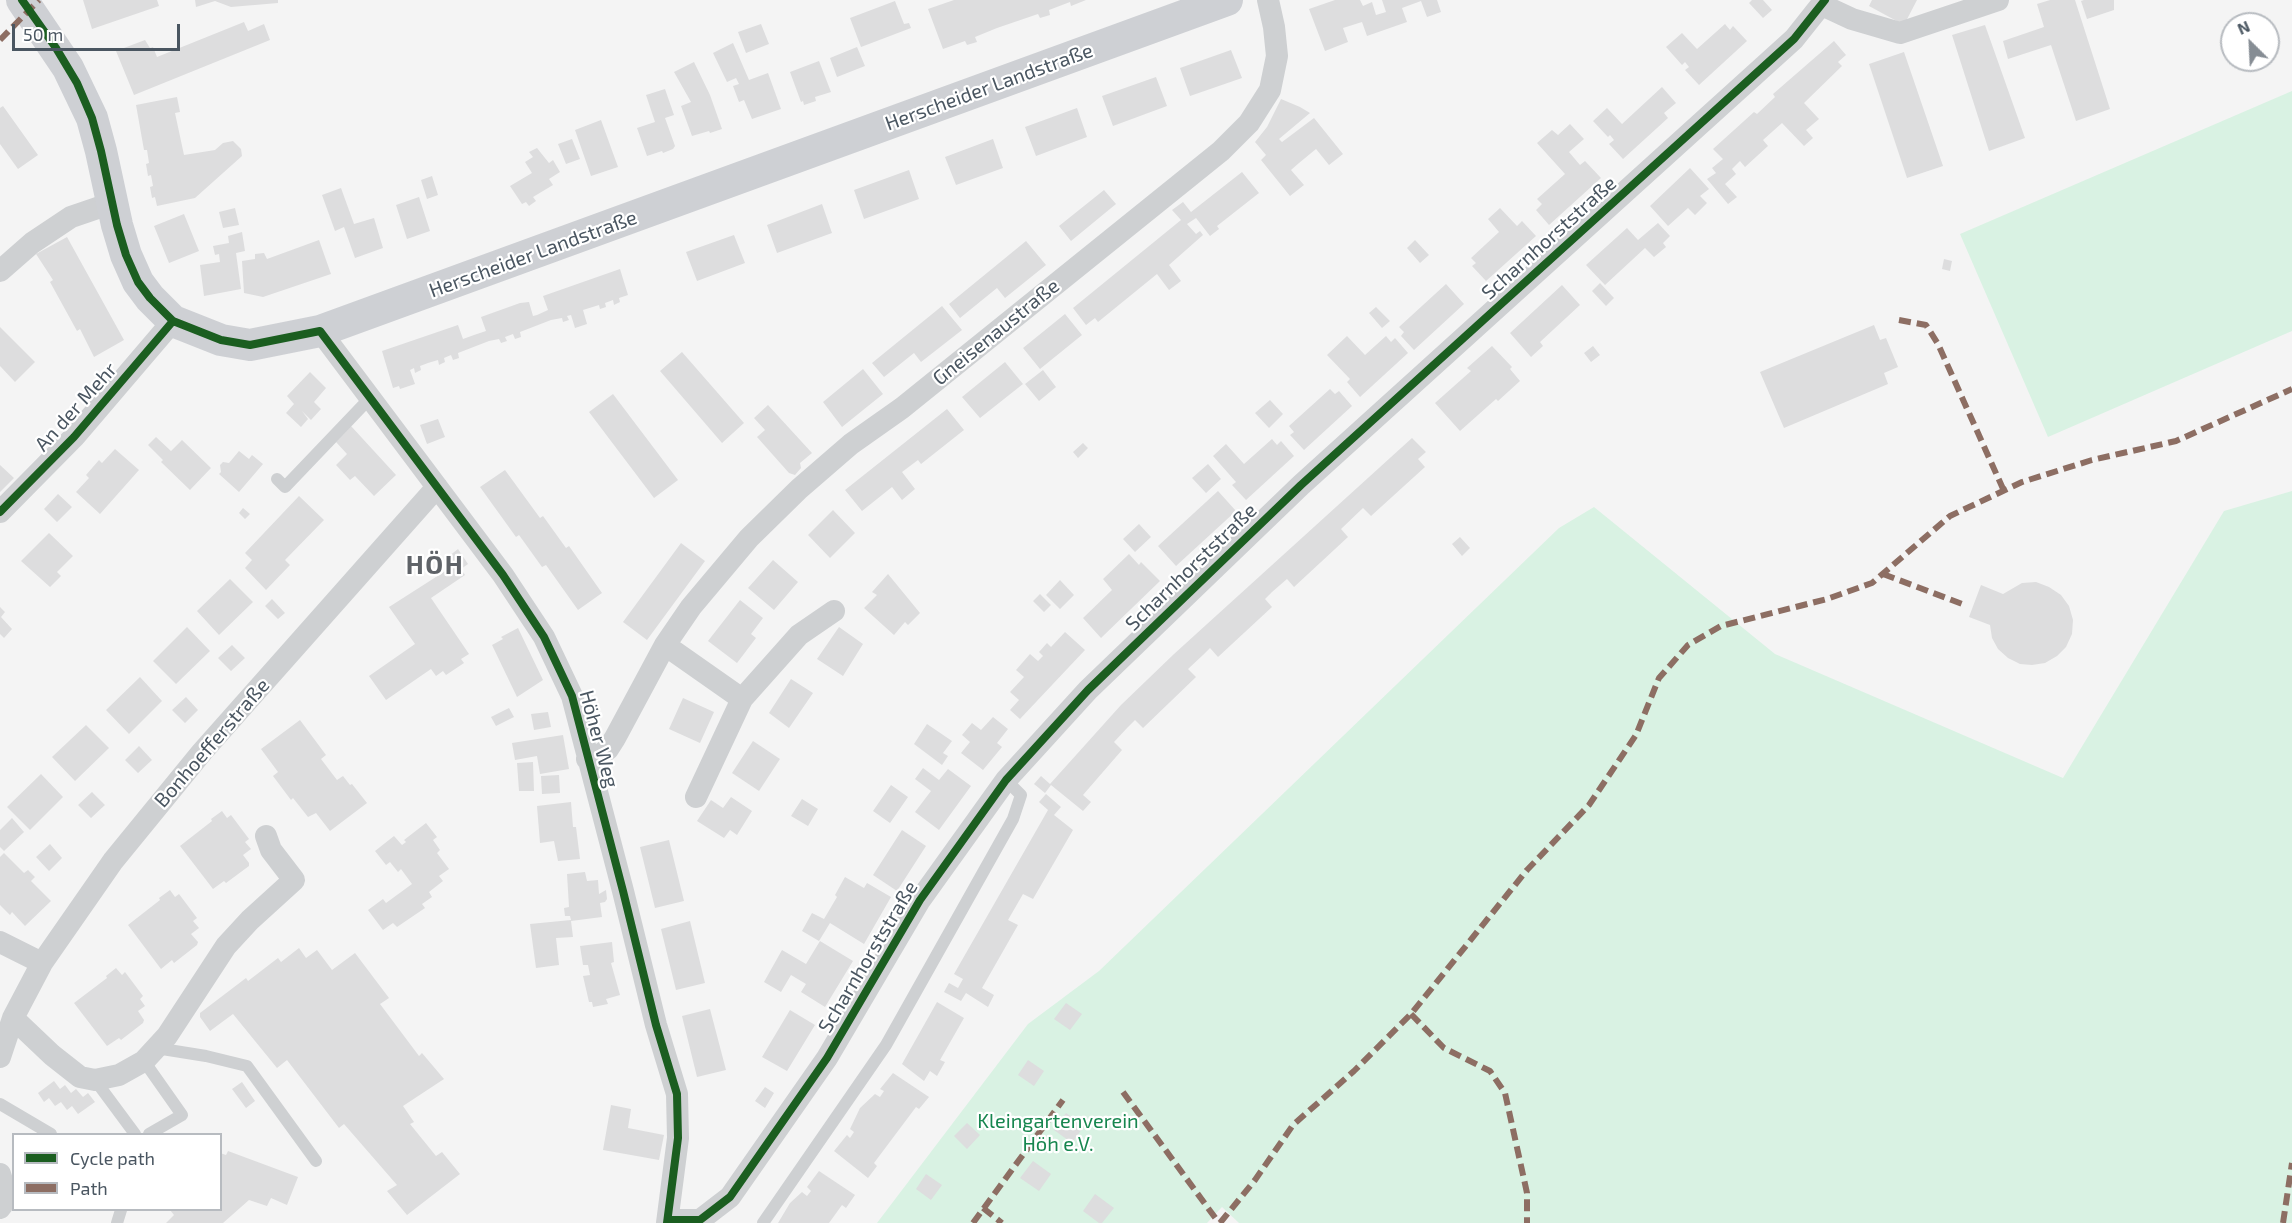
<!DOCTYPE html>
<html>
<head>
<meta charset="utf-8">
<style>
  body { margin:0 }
  #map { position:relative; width:2292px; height:1223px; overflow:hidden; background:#f4f4f4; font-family:"Exo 2",sans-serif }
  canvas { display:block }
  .legend { position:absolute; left:12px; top:1133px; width:210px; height:78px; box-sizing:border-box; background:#fff; border:2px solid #b7bbc0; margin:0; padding:8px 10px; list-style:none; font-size:18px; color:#4a5661 }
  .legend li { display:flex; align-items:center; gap:12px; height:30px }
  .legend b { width:30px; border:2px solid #b7bbc0 }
  .north { position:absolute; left:2220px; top:12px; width:60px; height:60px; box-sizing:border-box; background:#fff; border:2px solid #b7bbc0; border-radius:50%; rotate:336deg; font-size:16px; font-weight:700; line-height:24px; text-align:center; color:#4a5661 }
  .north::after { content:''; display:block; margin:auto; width:21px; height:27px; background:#868d94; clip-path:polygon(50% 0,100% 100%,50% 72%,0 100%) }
  .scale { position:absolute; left:12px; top:24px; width:168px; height:27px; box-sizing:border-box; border:3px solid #4a5661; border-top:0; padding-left:8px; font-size:18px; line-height:21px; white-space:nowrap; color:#4a5661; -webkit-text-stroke:4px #fff; paint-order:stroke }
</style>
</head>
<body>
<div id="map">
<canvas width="2292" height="1223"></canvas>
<ul class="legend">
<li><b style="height:8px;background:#1b5e20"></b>Cycle path</li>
<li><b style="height:8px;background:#8d6e63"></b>Path</li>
</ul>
<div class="north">N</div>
<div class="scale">50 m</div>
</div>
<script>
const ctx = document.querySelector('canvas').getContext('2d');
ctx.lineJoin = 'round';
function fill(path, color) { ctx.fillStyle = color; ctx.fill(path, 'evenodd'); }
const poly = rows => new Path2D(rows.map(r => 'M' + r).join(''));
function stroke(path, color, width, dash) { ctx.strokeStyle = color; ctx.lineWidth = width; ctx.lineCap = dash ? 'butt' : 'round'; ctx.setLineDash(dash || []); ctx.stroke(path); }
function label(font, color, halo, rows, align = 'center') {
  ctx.font = font + ' "Exo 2",sans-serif'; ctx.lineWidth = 4.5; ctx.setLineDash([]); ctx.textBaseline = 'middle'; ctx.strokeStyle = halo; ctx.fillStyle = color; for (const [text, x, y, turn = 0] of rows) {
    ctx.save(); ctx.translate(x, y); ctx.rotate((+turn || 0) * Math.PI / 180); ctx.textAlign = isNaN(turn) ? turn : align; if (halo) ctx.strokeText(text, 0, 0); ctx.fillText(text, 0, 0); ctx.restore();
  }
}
fill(poly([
  [2292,91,2292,331,2048,437,1960,234],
  [2292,491,2292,1223,1239,1223,1222,1207,1207,1223,877,1223,1028,1024,1099,971,1559,528,1594,507,1775,654,2063,778,2224,511]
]), '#d9f2e3');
fill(poly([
  [83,0,157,0,159,6,92,29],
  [195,0,278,0,278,3,231,7,215,1,196,7],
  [954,0,1086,0,1071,6,1070,2,1049,10,1050,15,1040,18,1038,14,997,28,975,37,977,42,967,45,965,41,943,49,928,9],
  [1335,0,1360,0,1363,6,1372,2,1376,15,1386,12,1382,0,1437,0,1441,12,1427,17,1421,1,1402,8,1407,22,1367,36,1362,22,1343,28,1348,42,1325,51,1309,9],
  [1752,0,1763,0,1772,10,1763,18,1749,3],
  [1872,0,1917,0,1904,25,1869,6],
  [2050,0,2075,0,2110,109,2076,121,2051,45,2008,59,2003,41,2044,27,2037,4],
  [2084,0,2114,0,2114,10,2087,19,2081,1],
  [895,1,904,24,909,23,911,28,861,47,850,18],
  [244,22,248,31,264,24,270,40,134,95,116,51,145,40,150,48,153,47,157,57],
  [761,24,769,44,746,53,738,32],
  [1725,24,1730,30,1733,26,1747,41,1699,85,1685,70,1689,67,1685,62,1682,65,1666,47,1682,33,1697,49],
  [1985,25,2025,138,1989,151,1952,35],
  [1834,41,1846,55,1838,62,1842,66,1804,103,1819,119,1806,130,1813,138,1804,146,1782,123,1763,140,1768,146,1745,167,1740,161,1732,169,1736,174,1725,184,1737,197,1728,204,1707,179,1716,173,1712,168,1723,159,1713,149,1754,112,1757,114,1775,97,1773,94],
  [733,43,749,80,768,73,781,109,752,119,744,100,739,102,733,86,739,84,736,78,727,82,713,53],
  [857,47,865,66,837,77,830,58],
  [1231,50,1242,78,1190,96,1180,68],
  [1904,52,1943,166,1907,178,1869,64],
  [819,61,831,92,815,97,816,101,804,105,803,101,801,102,790,72],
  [694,62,710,95,722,129,710,133,709,131,692,136,681,106,691,102,674,72],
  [1156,77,1167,106,1113,126,1102,96],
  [1662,87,1676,103,1664,113,1668,118,1623,159,1609,144,1614,140,1610,135,1608,137,1593,121,1607,108,1622,124],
  [665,89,674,115,665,118,675,146,673,149,663,153,662,151,647,156,637,128,655,122,646,95],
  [177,97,180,112,175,113,184,155,215,150,223,143,233,141,241,149,242,156,195,198,157,206,155,197,152,198,150,187,153,186,151,175,148,176,146,164,149,163,147,150,144,150,136,105],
  [1281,99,1300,107,1310,113,1279,139,1282,142,1314,118,1343,154,1329,165,1316,149,1299,163,1291,170,1304,185,1290,196,1261,160,1266,155,1255,142,1267,127],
  [3,106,38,155,18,169,0,144,0,108],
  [1077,108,1087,137,1036,156,1025,127],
  [601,120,618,167,591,176,575,130],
  [1570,124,1584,139,1569,152,1580,165,1585,161,1601,178,1549,225,1536,210,1542,204,1537,199,1565,174,1537,143,1552,130,1558,135],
  [572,139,580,159,566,164,558,144],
  [993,139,1003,168,956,185,945,157],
  [537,148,549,163,553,160,560,172,549,179,553,185,533,197,536,201,529,206,526,202,522,204,510,186,532,173,525,162,533,157,529,152],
  [1690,168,1709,189,1700,196,1707,203,1695,215,1688,208,1668,226,1650,206],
  [909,170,919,199,864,219,854,190],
  [1242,172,1259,193,1217,226,1219,229,1210,236,1196,218,1187,224,1196,234,1200,231,1203,235,1169,265,1181,281,1169,290,1157,274,1098,322,1095,318,1086,325,1073,308,1181,220,1172,210,1183,202,1191,212],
  [432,176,438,195,427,199,421,180],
  [341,188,354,224,374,218,383,248,355,258,344,227,335,231,322,195],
  [1104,190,1116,204,1071,241,1059,226],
  [419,197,430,231,407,239,396,205],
  [822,204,832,233,777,253,767,225],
  [235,208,239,225,223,228,219,212],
  [1500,208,1517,226,1522,221,1536,236,1486,281,1472,266,1476,263,1471,258,1499,232,1488,219],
  [184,214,199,251,169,263,154,226],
  [1658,223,1670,236,1663,243,1666,247,1654,257,1645,248,1605,285,1586,265,1627,228,1638,240],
  [242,232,245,251,236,253,241,289,204,296,200,265,220,262,219,254,215,255,213,246,229,243,228,236],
  [734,235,745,263,697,281,686,252],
  [67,237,124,340,94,357,80,329,77,331,50,282,53,280,36,254],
  [319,240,331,274,263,297,244,293,242,261,255,259,255,254,264,253,267,259],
  [1415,240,1429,255,1420,263,1407,248],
  [1026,241,1046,265,1005,298,997,288,960,318,949,304],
  [1944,259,1952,261,1950,271,1942,269],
  [620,269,628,295,619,298,620,302,614,305,613,300,605,303,606,307,600,309,599,305,583,310,587,324,575,328,571,315,567,316,569,320,563,322,562,318,551,320,520,332,521,337,515,339,513,334,505,337,507,341,501,343,499,339,489,341,458,353,459,358,453,360,451,355,444,358,445,362,439,365,438,360,428,363,420,366,421,370,415,373,414,368,410,370,415,384,400,389,399,386,393,388,382,351,458,325,463,339,474,335,486,331,481,317,520,303,529,302,533,316,537,315,548,310,543,296],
  [1600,283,1614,298,1606,306,1592,291],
  [1446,284,1464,304,1414,350,1401,336,1404,332,1399,327],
  [1562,285,1580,305,1540,342,1543,346,1531,357,1510,333],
  [942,306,962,330,921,362,914,353,884,377,872,363],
  [1376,307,1390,321,1382,328,1369,313],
  [1065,314,1082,335,1040,369,1023,348],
  [1874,325,1880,340,1886,338,1898,367,1884,373,1888,384,1784,428,1760,372],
  [0,327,35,362,15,382,0,366],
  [1347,336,1365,355,1386,336,1391,342,1395,338,1408,353,1360,397,1347,382,1350,379,1327,355],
  [1492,346,1512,367,1510,369,1520,381,1498,401,1496,399,1460,431,1435,403,1471,371,1467,368],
  [1593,346,1600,355,1591,362,1584,353],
  [682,352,744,423,722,443,660,371],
  [1005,362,1023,384,980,418,962,397],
  [863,369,883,394,842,427,823,402],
  [1043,370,1056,387,1039,401,1025,384],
  [310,372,326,388,314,402,321,409,311,420,302,411,308,419,301,427,286,413,294,404,287,396],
  [1330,389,1335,394,1339,391,1352,406,1304,450,1290,435,1294,432,1289,426],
  [613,394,678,480,654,498,589,412],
  [1270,400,1283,414,1269,428,1255,413],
  [768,405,812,453,800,463,801,468,795,475,789,473,757,437,765,430,754,418],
  [947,409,964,430,921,464,918,460,902,472,915,489,902,500,892,487,862,511,845,490],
  [438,419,445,437,427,444,420,425],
  [351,426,396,475,374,496,355,476,350,480,336,465,347,454,336,442],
  [156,437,171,451,182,440,211,468,190,490,161,462,163,460,148,445],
  [1412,438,1426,452,1418,459,1425,467,1371,516,1363,508,1341,529,1348,537,1294,587,1287,579,1272,592,1265,599,1272,607,1218,657,1210,648,1203,655,1188,669,1196,677,1143,728,1135,720,1128,727,1114,742,1122,750,1083,795,1091,802,1083,811,1051,785,1045,793,1034,784,1041,776,1050,784,1121,705,1174,654],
  [1272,439,1277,445,1281,441,1294,456,1246,500,1232,485,1236,482,1213,456,1226,444,1244,464],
  [1083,443,1088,448,1078,458,1073,452],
  [115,449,139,470,100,514,76,492,89,478,86,475,99,460,102,463],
  [239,451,249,459,252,455,263,464,239,492,219,474,221,472,220,465,223,462,229,463],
  [1208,464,1221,479,1206,493,1192,478],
  [0,465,14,478,0,492],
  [505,470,540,518,543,516,566,548,569,546,602,593,578,610,546,565,542,567,519,535,516,537,480,487],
  [1218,491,1236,511,1176,566,1158,546],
  [58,494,72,507,57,522,44,509],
  [299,496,324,520,285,560,290,565,266,590,245,568,252,560,245,553],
  [243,508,250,514,245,519,239,513],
  [833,510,855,533,830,558,808,535],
  [1139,524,1151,537,1135,552,1123,539],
  [49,533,73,556,57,572,61,576,50,587,21,561],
  [1460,537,1470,548,1462,556,1452,544],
  [681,543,705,561,647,640,623,622],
  [458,549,468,564,461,569,465,575,431,598,469,654,461,659,464,663,446,675,443,671,436,676,431,669,386,700,369,676,415,644,389,607,450,568,444,560],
  [1129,554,1139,565,1141,562,1160,581,1101,638,1083,618,1112,590,1103,579],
  [773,560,798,582,774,610,748,588],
  [888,574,920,613,908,625,905,622,894,635,864,608,877,595,872,592],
  [230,579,253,602,219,635,197,611],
  [1060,580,1074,595,1060,609,1046,595],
  [2036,582,2049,587,2061,595,2069,606,2073,620,2072,634,2066,647,2057,656,2045,663,2032,665,2020,664,2008,658,1998,649,1992,638,1990,625,1969,617,1981,585,2003,594,2022,583],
  [1040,594,1051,605,1044,612,1033,601],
  [272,599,285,613,278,619,265,606],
  [740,600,763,618,751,634,756,638,737,663,708,641],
  [0,607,5,612,1,617,12,629,4,638,0,634],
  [187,627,210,651,176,684,153,661],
  [839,627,863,644,843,676,817,659],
  [518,628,543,680,517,697,492,645,503,639,501,637],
  [1065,632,1085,650,1020,719,1010,710,1019,700,1010,692,1024,677,1016,670,1030,654,1038,661,1043,656,1039,652,1047,643,1051,647],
  [232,645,245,658,231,671,218,658],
  [140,677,162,701,129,734,106,710],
  [791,679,813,693,789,728,769,713],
  [186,697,198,710,185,723,172,710],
  [683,698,714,712,700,743,669,729],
  [509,708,514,717,496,726,491,717],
  [548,712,551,727,534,730,531,714],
  [993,717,1008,729,997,743,1002,747,983,770,961,753,970,742,962,735,972,723,981,730],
  [300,720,326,755,321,759,337,780,343,776,350,785,352,784,367,803,330,831,316,813,308,817,293,798,291,800,273,776,278,772,261,749],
  [927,724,952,741,943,753,948,756,942,765,914,744],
  [86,725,109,748,75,781,52,757],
  [563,735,569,769,540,774,537,756,515,760,512,743],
  [753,741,780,759,759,791,732,773],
  [139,746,152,760,138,773,125,760],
  [533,762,534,791,519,791,517,763],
  [923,768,939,780,948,769,971,786,939,830,915,812,931,791,915,779],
  [41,774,63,797,30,830,7,807],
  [559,775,560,793,542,794,541,776],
  [891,785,908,797,890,823,873,811],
  [92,792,105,805,91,818,78,805],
  [1046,794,1061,807,1054,815,1073,830,1033,899,1023,894,1008,920,1018,925,982,988,994,995,988,1007,966,993,961,1001,944,992,949,983,958,988,963,979,954,974,1048,810,1039,802],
  [731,797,752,811,737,835,730,830,724,838,697,821,711,800,723,808],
  [802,799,818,809,808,826,791,816],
  [571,802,573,827,576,827,580,859,558,861,554,841,540,843,537,806],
  [222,811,227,818,231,815,249,839,245,842,251,849,243,855,249,863,249,866,226,883,224,881,213,889,180,846,212,821,211,819],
  [12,818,24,832,4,851,0,847,0,830],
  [426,823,437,837,433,840,440,850,437,853,449,869,439,876,443,881,429,892,432,897,422,904,425,908,397,927,393,923,383,930,368,910,383,899,386,903,412,884,401,869,398,872,390,862,386,865,375,851,394,836,402,845,406,842,404,840],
  [902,830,926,846,897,891,873,875],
  [669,840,684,901,655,908,640,847],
  [50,844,62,858,49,871,36,857],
  [4,853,24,873,28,870,35,877,31,881,51,901,25,926,12,912,10,915,0,905,0,857],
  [585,872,587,881,598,880,599,894,606,890,607,899,605,902,600,903,602,917,571,921,573,937,556,938,559,965,536,968,530,924,571,920,570,916,565,916,564,908,569,907,567,874],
  [845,877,864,888,867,883,891,897,864,944,830,923,819,941,802,931,812,913,824,919,837,897,835,895],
  [170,890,175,897,179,894,197,918,193,921,199,928,191,934,198,942,197,945,174,963,172,960,161,969,128,925,160,900,159,898],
  [690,921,705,983,676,990,661,929],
  [820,941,853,961,825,1007,801,992,806,984,791,975,781,992,764,982,782,950,806,964],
  [612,942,614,962,611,963,620,995,606,999,608,1004,593,1007,592,1002,589,1002,583,976,590,975,588,965,583,965,580,946],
  [299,948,306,958,317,950,332,970,355,953,389,998,380,1004,419,1056,422,1053,444,1079,403,1106,414,1122,410,1124,436,1156,442,1152,460,1174,407,1215,387,1191,397,1185,344,1124,339,1128,287,1060,277,1068,233,1014,210,1031,200,1017,200,1013,246,978,248,981,278,958,281,962],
  [116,968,122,975,125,972,143,996,140,999,145,1006,138,1011,144,1020,143,1023,121,1040,119,1038,107,1046,74,1003,107,978,106,976],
  [937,1002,964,1018,940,1060,945,1062,937,1076,930,1071,924,1081,902,1064],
  [1066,1003,1082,1014,1070,1030,1054,1019],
  [710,1009,726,1070,697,1077,682,1016],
  [790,1010,815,1025,787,1071,762,1057],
  [1028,1060,1044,1071,1034,1086,1018,1075],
  [893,1073,929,1097,919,1109,916,1107,874,1163,877,1166,868,1178,834,1151,847,1135,850,1138,854,1132,850,1129,860,1108,875,1094,880,1097,884,1091,880,1089],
  [54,1081,60,1089,65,1085,71,1093,76,1089,83,1097,88,1093,95,1102,78,1114,72,1106,67,1110,61,1102,55,1106,49,1098,44,1102,38,1093],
  [242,1082,255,1101,246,1108,232,1089],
  [765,1087,774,1093,765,1108,755,1101],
  [611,1105,631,1109,628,1128,664,1135,659,1160,603,1150],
  [1066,1113,1084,1126,1072,1143,1054,1130],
  [967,1123,980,1135,967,1149,954,1136],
  [228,1151,298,1177,287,1205,271,1198,267,1206,249,1200,223,1223,166,1223,174,1215,170,1210,220,1210,220,1153,226,1155],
  [1033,1161,1051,1174,1039,1191,1020,1178],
  [819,1171,855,1195,846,1208,842,1205,829,1223,778,1223,790,1203,802,1192,807,1196,811,1191,807,1187],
  [926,1174,942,1185,931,1200,916,1189],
  [1095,1194,1114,1208,1102,1223,1099,1223,1083,1211]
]), '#ddddde');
stroke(poly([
  [277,479,285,487,369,399],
  [156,1048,206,1056,247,1066,316,1161],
  [144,1061,182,1115,149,1134],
  [95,1080,135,1134],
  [0,1104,51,1134],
  [117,1223,121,1210],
  [763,1223,886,1045,1013,819,1021,795,1006,780]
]), '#ced0d2', 12);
stroke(poly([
  [1822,5,1852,19,1900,33,1998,0],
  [0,271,32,243,71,217,112,203],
  [320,331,503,575,544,637,572,696,623,891,656,1025,677,1094,678,1138,667,1223],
  [0,512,74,437,173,321],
  [665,645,742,699],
  [587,759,601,754,608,749,615,738,665,645,691,607,749,538,799,489,851,444,902,408,1221,151,1249,123,1270,90,1277,56,1274,27,1268,0],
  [696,797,742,699,799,635,834,611],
  [0,942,42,963],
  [13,1018,52,1055,80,1077,95,1080,119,1075,144,1061,167,1036,226,946,250,920,294,880,271,850,266,836],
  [0,1057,13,1018,42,963,113,861,202,752,437,487],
  [0,1174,3,1184,3,1204,0,1208],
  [668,1220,700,1220,730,1197,827,1058,920,900,1006,780,1088,690,1301,485,1794,39,1825,0]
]), '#ced0d2', 22);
stroke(poly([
  [22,0,68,68,92,118,101,151,117,225,126,255,138,282,150,298,173,321,221,340,250,345,320,331,1227,0]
]), '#ced0d4', 32);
stroke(poly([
  [0,40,39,0],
  [1899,320,1926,325,1938,344,2004,491],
  [1883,574,1965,605],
  [1411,1014,1444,1048,1490,1071,1505,1093,1527,1193,1527,1223],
  [1123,1092,1219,1223],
  [983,1208,1002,1223],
  [973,1223,1063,1100],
  [1220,1223,1255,1180,1293,1125,1354,1071,1411,1014,1527,870,1589,805,1636,735,1659,678,1688,645,1721,626,1827,599,1872,583,1950,516,2022,482,2092,460,2176,441,2292,389],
  [2283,1223,2292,1163]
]), '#8d6e63', 6, [12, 6]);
stroke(poly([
  [22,0,56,48,77,83,92,118,101,151,117,225,126,255,138,282,150,298,173,321,221,340,250,345,320,331,503,575,544,637,572,696,623,891,656,1025,677,1094,678,1138,667,1223],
  [0,512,74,437,173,321],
  [668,1220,700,1220,730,1197,827,1058,920,900,1006,780,1088,690,1301,485,1794,39,1825,0]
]), '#1b5e20', 8);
label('20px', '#4a5661', '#fff', [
  ["Herscheider Landstraße",989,87,-20],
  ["Scharnhorststraße",1549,238,-42],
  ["Herscheider Landstraße",533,254,-20],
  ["Gneisenaustraße",996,332,-39],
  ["An der Mehr",76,407,-48],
  ["Scharnhorststraße",1191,567,-44],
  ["Höher Weg",599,739,75],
  ["Bonhoefferstraße",212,743,-49],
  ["Scharnhorststraße",868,957,-59]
]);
label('20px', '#17864f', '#fff', [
  ["Kleingartenverein",1058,1121],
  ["Höh e.V.",1058,1144]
]);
ctx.letterSpacing = '1.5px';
label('bold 26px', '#5f6368', '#fff', [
  ["HÖH",435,565]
]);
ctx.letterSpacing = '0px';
</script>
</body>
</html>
